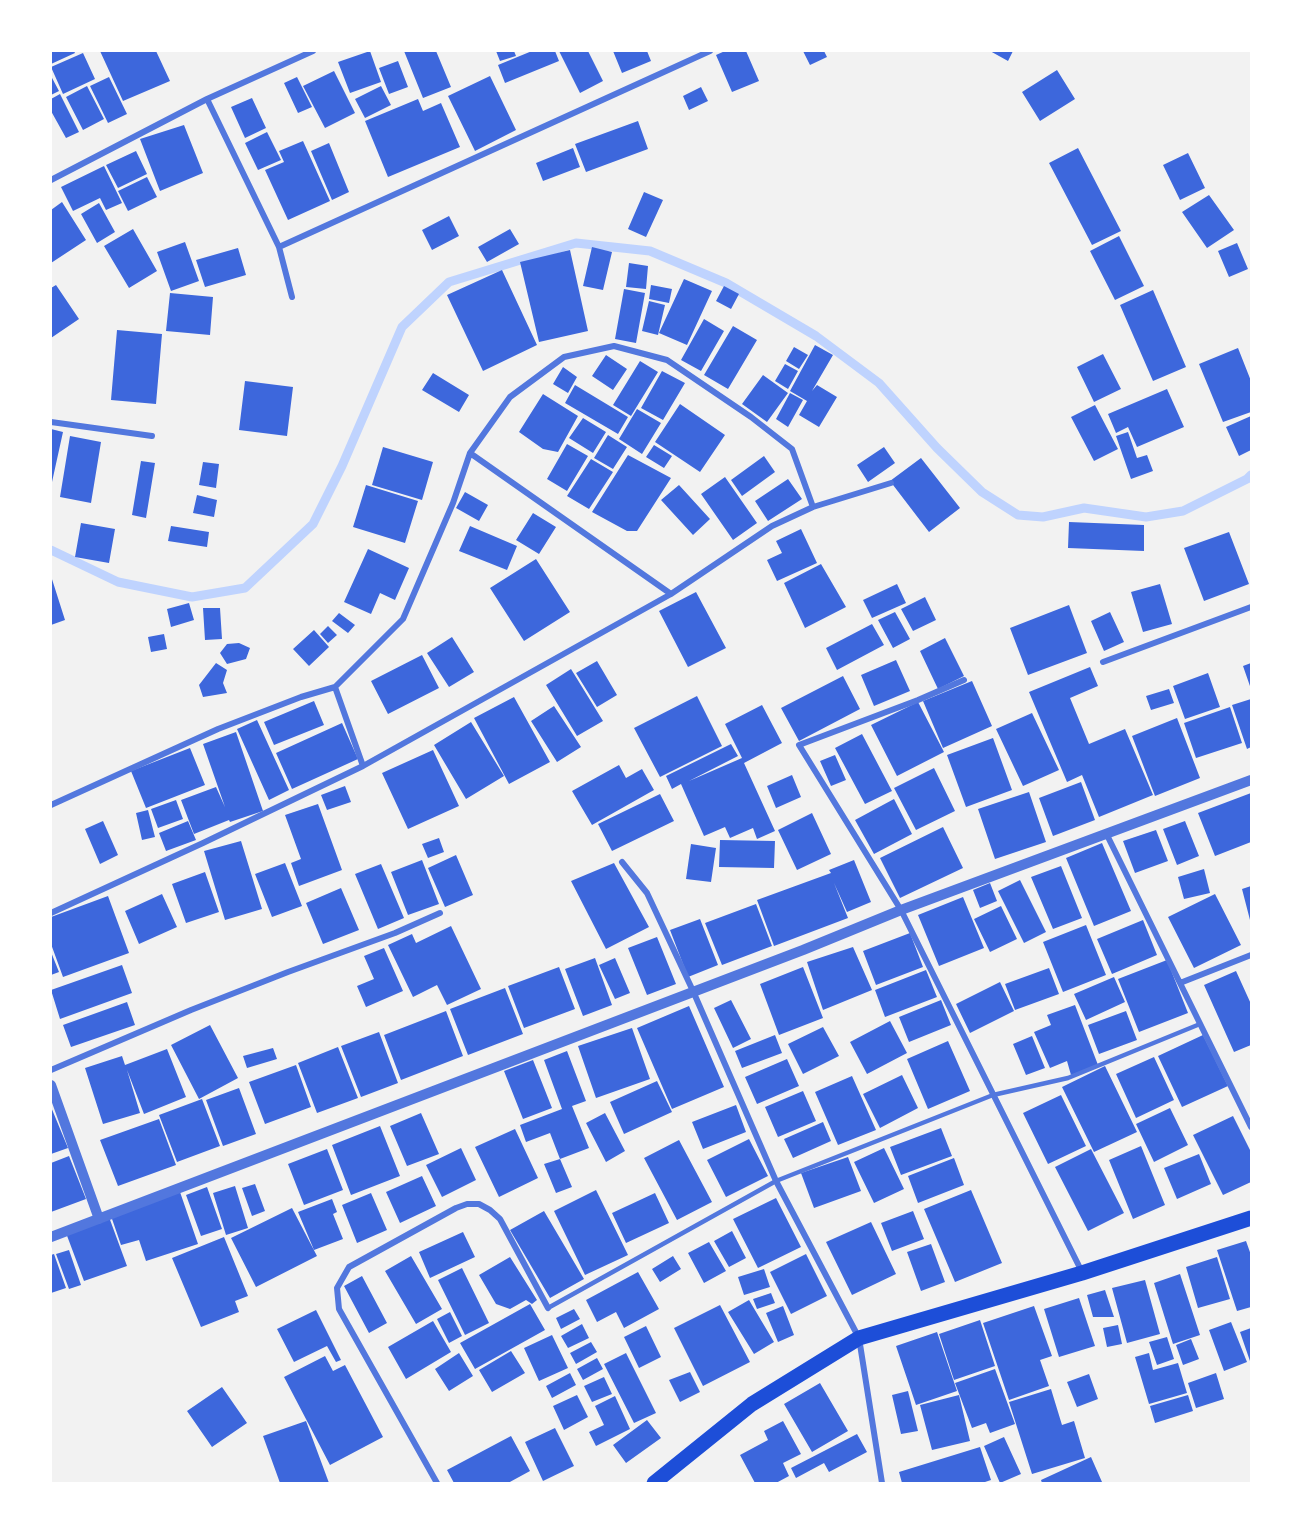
<!DOCTYPE html>
<html>
<head>
<meta charset="utf-8">
<style>
  body { margin:0 }
  #map { position:relative; width:1302px; height:1534px; overflow:hidden; background:#f2f2f2; font-family:"Golos Text",sans-serif }
  canvas { display:block }
  .frame { position:absolute; inset:0; border:52px solid #fff; pointer-events:none }
</style>
</head>
<body>
<div id="map">
<canvas width="1302" height="1534"></canvas>
<div class="frame"></div>
</div>
<script>
const ctx = document.querySelector('canvas').getContext('2d');
ctx.lineJoin = 'round';
const poly = rows => new Path2D(rows.map(r => 'M' + r).join(''));
function stroke(path, color, width, dash) { ctx.strokeStyle = color; ctx.lineWidth = width; ctx.lineCap = dash ? 'butt' : 'round'; ctx.setLineDash(dash || []); ctx.stroke(path); }
function fill(path, color) { ctx.fillStyle = color; ctx.fill(path, 'evenodd'); }
stroke(poly([
  [51,550,118,582,192,597,245,588,313,524,342,466,402,327,449,282,576,243,650,251,726,283,816,336,879,383,937,448,982,492,1018,515,1043,517,1084,508,1146,517,1183,511,1247,479,1251,475]
]), '#bfd3fe', 9);
fill(poly([
  [51,51,74,51,75,53,51,64],
  [100,51,156,51,170,81,123,101],
  [370,51,381,82,350,93,338,62],
  [404,51,436,51,451,87,423,98],
  [496,51,514,51,516,56,500,61],
  [532,51,555,51,559,61,505,83,498,65],
  [559,51,588,51,603,81,580,93],
  [613,51,647,51,651,61,622,73],
  [725,51,746,51,759,81,732,92,716,55],
  [803,51,824,51,827,57,810,65],
  [990,51,1013,51,1008,61],
  [83,53,95,79,63,94,51,67],
  [398,61,408,87,389,94,379,68],
  [1057,70,1075,99,1040,121,1022,92],
  [334,71,355,113,325,128,303,86],
  [51,76,59,91,51,95],
  [490,76,516,130,475,151,448,96],
  [109,77,127,114,108,123,90,86],
  [297,77,312,107,298,113,284,83],
  [87,86,104,119,83,130,66,97],
  [381,86,391,105,365,118,355,99],
  [701,87,708,101,689,110,683,96],
  [60,94,79,132,66,138,51,111,51,99],
  [252,98,266,128,245,138,231,107],
  [418,99,423,111,441,103,460,147,388,177,365,121],
  [638,121,648,149,586,172,575,144],
  [184,125,203,173,160,191,140,139],
  [267,132,281,160,258,170,245,143],
  [303,141,330,201,288,220,265,170,284,162,279,151],
  [329,143,349,192,332,200,311,151],
  [573,148,580,167,543,181,536,163],
  [1078,148,1121,231,1092,245,1049,163],
  [136,151,147,174,118,188,106,165],
  [1188,153,1205,188,1180,200,1163,165],
  [104,166,122,203,106,210,100,198,73,211,61,187],
  [147,177,157,197,128,211,118,191],
  [644,192,663,200,646,237,628,229],
  [1209,195,1234,230,1207,248,1182,212],
  [62,202,86,240,51,263,51,210],
  [99,203,115,232,97,243,81,214],
  [449,216,459,236,432,250,422,230],
  [133,229,157,271,129,288,104,246],
  [510,229,519,244,487,262,478,247],
  [1119,236,1144,286,1115,300,1090,251],
  [185,242,199,281,171,291,157,252],
  [1237,243,1248,269,1229,277,1218,251],
  [592,247,612,252,603,290,583,286],
  [238,248,246,275,205,287,196,260],
  [570,250,588,331,539,342,520,262],
  [629,263,648,266,646,289,626,287],
  [502,270,537,345,483,371,447,295],
  [684,279,712,291,687,345,659,333],
  [56,285,79,319,51,338,51,288],
  [651,285,672,289,669,303,649,299],
  [724,286,739,294,731,309,716,301],
  [624,289,645,293,636,343,615,339],
  [1153,290,1186,367,1153,381,1120,305],
  [170,293,213,297,210,335,166,331],
  [649,301,665,305,658,335,642,331],
  [704,319,724,331,701,371,681,360],
  [733,326,757,340,728,389,704,375],
  [117,330,162,334,156,404,111,400],
  [815,345,833,355,812,391,817,385,837,397,819,427,799,415,807,401,790,391],
  [794,347,808,355,799,369,786,361],
  [1238,348,1251,381,1251,412,1223,422,1199,364],
  [1103,354,1121,389,1094,402,1077,367],
  [606,355,627,369,613,390,592,376],
  [640,361,658,372,631,416,613,405],
  [785,364,798,371,788,389,775,381],
  [563,367,577,377,568,393,553,384],
  [662,371,685,383,663,420,641,408],
  [433,373,469,395,459,412,422,390],
  [763,375,788,393,767,422,742,404],
  [245,381,293,387,287,436,239,430],
  [575,385,628,417,618,434,565,403],
  [1167,389,1184,427,1137,447,1128,427,1116,433,1108,414],
  [790,393,803,400,788,427,776,419],
  [543,394,578,416,558,452,543,449,519,432],
  [680,404,725,435,700,472,655,442],
  [1095,405,1118,449,1094,461,1071,417],
  [637,409,661,423,642,454,619,439],
  [1251,416,1251,450,1239,456,1226,427],
  [583,418,606,432,593,453,569,438],
  [51,429,63,432,52,482,51,482],
  [1128,432,1137,458,1147,455,1153,471,1131,479,1116,436],
  [608,435,627,447,613,469,594,458],
  [70,436,101,442,91,503,60,497],
  [567,444,588,456,567,491,547,479],
  [654,445,672,456,664,468,646,457],
  [383,447,433,462,422,500,372,485],
  [884,447,895,463,868,482,857,465],
  [628,455,671,478,637,531,627,531,592,512],
  [764,456,775,472,742,496,731,480],
  [921,458,960,508,929,532,890,481],
  [591,459,613,472,589,509,567,496],
  [141,461,155,463,146,518,132,515],
  [203,462,219,464,216,488,199,485],
  [725,477,757,523,733,540,701,494],
  [788,479,802,499,768,521,755,501],
  [366,485,418,501,405,543,353,527],
  [679,485,710,519,693,535,661,500],
  [465,492,488,505,479,521,456,508],
  [197,495,217,500,214,517,193,513],
  [533,513,556,527,539,554,516,540],
  [1069,522,1144,525,1144,551,1068,548],
  [81,523,115,529,109,563,75,557],
  [171,526,209,532,207,547,168,541],
  [470,526,517,546,507,570,459,551],
  [801,529,817,563,777,581,767,560,782,553,776,541],
  [1229,532,1249,584,1204,601,1184,548],
  [368,549,409,568,395,600,380,593,371,614,344,602],
  [536,559,570,612,524,641,490,588],
  [821,564,846,607,805,628,784,583],
  [51,576,65,620,51,625],
  [897,584,906,603,872,618,863,600],
  [1160,584,1172,624,1143,632,1131,592],
  [696,592,726,648,688,667,659,611],
  [925,597,936,620,913,631,901,609],
  [189,603,194,620,171,627,167,609],
  [1069,605,1087,653,1028,675,1010,628],
  [203,608,220,608,222,639,205,640],
  [895,612,910,639,893,648,878,620],
  [1110,612,1124,642,1104,651,1091,621],
  [339,613,355,625,348,633,332,621],
  [872,624,884,645,837,670,826,648],
  [328,626,337,635,328,643,320,634],
  [314,630,329,647,309,666,293,649],
  [164,634,167,649,151,652,148,637],
  [452,637,474,672,449,687,427,653],
  [945,638,964,676,938,689,920,651],
  [239,643,250,648,246,659,227,664,220,653,227,644],
  [422,655,439,688,388,714,371,681],
  [896,660,910,691,874,706,861,675],
  [597,661,617,695,597,707,576,673],
  [216,663,227,670,223,683,227,693,203,697,199,685],
  [1251,663,1251,689,1243,666],
  [1090,667,1098,686,1070,698,1089,744,1125,729,1153,795,1099,817,1082,775,1067,782,1029,692],
  [571,669,603,721,577,736,546,685],
  [1208,673,1220,707,1185,719,1173,686],
  [843,676,860,709,799,741,781,708],
  [972,681,992,726,943,748,923,701],
  [1169,689,1174,703,1151,710,1146,696],
  [697,696,722,746,660,777,634,728],
  [514,697,550,762,509,784,474,718],
  [1251,699,1251,747,1247,749,1232,705],
  [314,701,324,725,274,745,264,722],
  [918,702,944,752,897,776,871,725],
  [762,705,782,743,744,763,775,831,757,839,753,828,730,838,725,827,704,836,681,784,672,789,666,776,731,744,738,756,689,781,742,758,725,724],
  [554,706,581,747,557,762,531,721],
  [1230,707,1242,743,1196,758,1184,723],
  [1032,713,1059,770,1023,786,996,729],
  [1177,718,1200,778,1155,796,1132,736],
  [257,720,289,790,269,800,237,729],
  [471,722,504,776,466,799,434,745],
  [342,723,358,759,292,789,276,753],
  [236,732,263,811,230,822,229,820,194,834,181,800,216,787,225,807,203,744],
  [862,734,892,791,865,804,835,748],
  [993,738,1012,790,966,807,947,755],
  [190,748,205,785,146,808,131,771],
  [433,750,459,806,408,829,382,773],
  [835,755,846,780,831,786,820,761],
  [619,765,626,778,642,769,654,790,592,825,572,791],
  [934,768,955,811,916,830,894,788],
  [792,775,801,797,776,808,767,786],
  [1081,782,1095,820,1053,836,1039,798],
  [345,786,351,802,327,810,321,795],
  [1029,792,1046,842,995,859,978,809],
  [1251,793,1251,842,1215,856,1198,813],
  [660,794,674,821,612,851,598,824],
  [894,799,912,834,874,854,855,820],
  [176,800,183,819,158,828,151,809],
  [318,804,342,870,299,886,291,863,301,859,285,815],
  [148,810,155,837,142,840,136,813],
  [812,813,831,854,797,870,778,830],
  [103,821,118,855,100,864,85,829],
  [188,821,196,840,166,851,159,833],
  [1185,821,1199,856,1177,865,1163,829],
  [943,827,963,868,900,898,880,858],
  [1156,830,1168,861,1135,873,1123,841],
  [439,838,444,852,428,858,422,844],
  [720,840,775,841,774,868,719,867],
  [241,841,262,909,225,920,204,851],
  [1102,843,1131,911,1094,926,1066,858],
  [691,844,716,848,711,882,686,879],
  [456,855,473,895,445,907,428,868],
  [422,860,439,904,408,915,391,872],
  [854,860,871,902,847,912,834,883,848,918,774,946,757,900,831,873,829,870],
  [285,863,302,906,272,917,255,874],
  [614,863,649,927,606,949,571,881],
  [381,864,404,918,378,929,355,874],
  [1061,866,1082,918,1053,929,1031,877],
  [1204,869,1210,893,1184,899,1178,877],
  [205,872,219,912,186,923,172,884],
  [1020,880,1046,932,1024,943,998,891],
  [990,883,997,901,980,908,973,890],
  [1251,886,1251,920,1250,920,1242,889],
  [341,888,359,930,323,944,306,903],
  [162,894,177,927,139,944,125,911],
  [1215,894,1241,945,1194,968,1168,917],
  [108,896,129,953,63,977,51,944,51,917],
  [963,897,984,948,939,966,918,915],
  [756,904,772,946,722,965,705,923],
  [1001,906,1017,939,990,952,974,919],
  [700,919,718,965,688,977,670,930],
  [1143,920,1157,955,1112,974,1097,939],
  [1086,925,1106,975,1063,992,1043,942],
  [451,926,481,989,447,1005,437,985,413,997,388,945,412,934,416,943],
  [910,933,923,967,876,985,863,951],
  [657,937,676,984,647,995,628,948],
  [853,947,872,990,823,1010,807,962],
  [384,948,403,991,366,1007,357,986,374,979,364,956],
  [51,952,59,972,51,975],
  [595,958,612,1005,583,1016,565,969],
  [615,958,630,993,615,999,599,965],
  [1167,960,1188,1013,1139,1032,1118,979],
  [122,965,132,993,60,1019,51,990],
  [559,967,575,1009,524,1028,508,986],
  [803,967,823,1018,779,1035,760,984],
  [1049,968,1059,994,1015,1010,1005,984],
  [926,970,937,997,885,1017,875,990],
  [1236,971,1251,1004,1251,1045,1234,1052,1204,985],
  [1114,977,1125,1002,1086,1020,1074,994],
  [1000,982,1014,1011,970,1033,956,1004],
  [505,988,523,1034,468,1055,450,1009],
  [731,1000,751,1039,733,1048,714,1008],
  [941,1000,951,1025,909,1042,899,1017],
  [127,1002,135,1025,71,1047,63,1025],
  [1075,1005,1098,1065,1071,1075,1067,1061,1050,1068,1034,1032,1051,1025,1047,1015],
  [689,1006,724,1087,672,1109,637,1028],
  [446,1011,463,1056,401,1080,384,1035],
  [1126,1011,1137,1040,1099,1054,1088,1025],
  [890,1021,907,1053,867,1074,850,1042],
  [210,1025,238,1078,199,1099,171,1045],
  [823,1027,839,1056,803,1074,788,1044],
  [632,1028,650,1079,596,1098,578,1046],
  [379,1032,398,1083,361,1097,341,1046],
  [775,1035,782,1053,742,1068,735,1051],
  [1203,1035,1228,1086,1182,1107,1158,1056],
  [1032,1036,1045,1068,1026,1075,1013,1044],
  [948,1041,970,1091,928,1109,907,1059],
  [338,1047,358,1098,317,1113,298,1063],
  [273,1048,277,1059,247,1068,243,1056],
  [167,1049,186,1097,144,1114,127,1070,140,1113,103,1124,85,1068,122,1056,125,1065],
  [567,1051,586,1101,572,1106,589,1148,560,1159,550,1133,526,1142,520,1125,562,1109,544,1060],
  [1154,1057,1174,1100,1136,1118,1116,1074],
  [787,1059,799,1086,757,1104,745,1077],
  [533,1060,552,1108,523,1119,504,1071],
  [296,1065,311,1107,265,1124,249,1082],
  [1105,1066,1137,1132,1094,1152,1062,1087],
  [902,1075,918,1108,880,1128,863,1094],
  [852,1076,876,1130,838,1145,815,1092],
  [657,1081,672,1112,624,1134,610,1102],
  [239,1088,256,1134,223,1146,206,1100],
  [803,1091,816,1121,778,1137,765,1107],
  [1061,1095,1086,1146,1048,1164,1023,1113],
  [202,1099,220,1146,177,1162,159,1115],
  [736,1105,746,1132,703,1149,692,1122],
  [51,1107,68,1148,51,1154],
  [1170,1108,1188,1145,1154,1162,1136,1124],
  [421,1113,439,1154,407,1166,390,1126],
  [605,1113,625,1151,606,1162,586,1123],
  [1233,1116,1251,1152,1251,1182,1223,1195,1193,1135],
  [159,1119,176,1165,118,1186,100,1140],
  [823,1122,831,1141,793,1158,784,1139],
  [380,1126,400,1176,351,1195,332,1145],
  [941,1128,952,1156,901,1175,890,1147],
  [515,1129,538,1178,499,1197,475,1147],
  [749,1139,768,1176,726,1197,707,1160],
  [679,1140,712,1202,677,1220,644,1158],
  [1141,1146,1165,1205,1133,1219,1109,1160],
  [461,1148,476,1180,442,1197,426,1165],
  [884,1148,904,1189,874,1203,854,1162],
  [327,1149,343,1190,304,1205,288,1164],
  [1091,1149,1124,1213,1088,1231,1055,1167],
  [1199,1154,1211,1184,1177,1199,1164,1168],
  [69,1156,86,1199,51,1212,51,1163],
  [848,1157,861,1191,814,1208,801,1173],
  [954,1158,964,1185,918,1203,908,1176],
  [560,1159,572,1187,556,1193,544,1164],
  [422,1176,436,1206,400,1223,386,1192],
  [255,1184,265,1211,252,1216,242,1188],
  [235,1186,248,1228,226,1235,213,1193],
  [207,1187,222,1229,201,1236,186,1195],
  [596,1190,628,1255,585,1275,554,1211],
  [971,1190,1002,1263,955,1282,924,1209],
  [180,1192,198,1244,146,1261,139,1240,121,1245,111,1216],
  [371,1193,387,1230,357,1243,342,1205],
  [655,1193,669,1223,626,1243,612,1213],
  [776,1198,801,1247,758,1268,733,1219],
  [332,1199,337,1212,333,1214,343,1239,314,1250,298,1212],
  [292,1208,317,1256,256,1287,231,1238],
  [544,1211,584,1279,550,1298,510,1230],
  [913,1211,924,1239,892,1251,881,1223],
  [109,1217,127,1266,84,1281,66,1233],
  [871,1222,896,1274,852,1295,826,1242],
  [732,1231,746,1258,729,1267,714,1241],
  [463,1232,475,1257,430,1278,419,1252],
  [224,1237,248,1296,235,1301,239,1312,201,1327,172,1258],
  [1246,1241,1251,1255,1251,1307,1237,1311,1217,1250],
  [709,1242,726,1271,704,1283,688,1253],
  [931,1244,945,1282,921,1291,907,1252],
  [69,1250,81,1285,69,1289,56,1254],
  [54,1254,66,1288,51,1293,51,1255],
  [806,1254,827,1296,791,1314,770,1272],
  [411,1256,442,1309,416,1324,385,1271],
  [673,1256,681,1269,660,1282,652,1269],
  [510,1257,537,1300,532,1304,526,1300,510,1309,496,1304,479,1275],
  [1217,1257,1230,1299,1198,1308,1186,1267],
  [462,1268,489,1323,465,1335,438,1280],
  [764,1269,770,1287,744,1295,738,1277],
  [638,1272,659,1309,624,1328,616,1312,597,1322,586,1300],
  [1180,1274,1200,1335,1173,1344,1154,1283],
  [362,1276,387,1323,369,1333,344,1286],
  [1145,1280,1160,1334,1127,1343,1112,1288],
  [1105,1290,1114,1317,1093,1317,1087,1295],
  [771,1293,775,1303,757,1309,753,1299],
  [1079,1298,1095,1346,1059,1357,1044,1309],
  [749,1300,774,1342,754,1354,728,1312],
  [530,1304,545,1330,475,1369,460,1343],
  [720,1305,750,1362,703,1386,674,1328],
  [783,1306,794,1335,778,1342,766,1313],
  [1034,1306,1052,1356,1040,1360,1049,1386,1009,1400,983,1323],
  [574,1309,580,1319,561,1329,556,1318],
  [316,1310,341,1360,336,1362,327,1346,294,1362,277,1329],
  [450,1312,462,1336,449,1343,437,1319],
  [980,1320,995,1366,954,1380,939,1334],
  [433,1321,451,1352,406,1379,388,1347],
  [1231,1322,1247,1362,1224,1371,1209,1330],
  [582,1324,589,1338,568,1348,561,1336],
  [1118,1325,1122,1344,1107,1347,1103,1328],
  [646,1326,661,1357,639,1368,624,1337],
  [1251,1328,1251,1364,1240,1332],
  [937,1332,957,1391,916,1405,896,1346],
  [552,1335,568,1368,539,1381,524,1348],
  [1167,1337,1174,1359,1157,1365,1149,1342],
  [1191,1339,1199,1359,1183,1365,1176,1345],
  [591,1342,597,1352,576,1364,570,1353],
  [511,1351,525,1373,492,1392,479,1370],
  [459,1353,473,1376,449,1391,435,1369],
  [626,1353,656,1413,634,1423,604,1364],
  [1149,1353,1153,1370,1178,1363,1187,1393,1149,1404,1135,1357],
  [325,1356,333,1371,345,1365,383,1437,330,1465,284,1377],
  [597,1358,603,1369,583,1380,577,1369],
  [995,1369,1015,1424,990,1433,986,1423,972,1428,955,1383],
  [690,1372,700,1392,680,1402,669,1380],
  [570,1373,576,1385,552,1398,546,1386],
  [1216,1373,1224,1399,1196,1408,1188,1383],
  [1089,1374,1098,1399,1077,1407,1067,1382],
  [604,1377,612,1394,592,1402,584,1386],
  [820,1383,848,1431,812,1452,784,1404],
  [222,1387,247,1423,212,1447,187,1411],
  [1051,1389,1062,1425,1074,1421,1085,1458,1032,1474,1009,1402],
  [908,1391,918,1431,901,1434,892,1395],
  [577,1395,588,1417,564,1430,553,1406],
  [959,1395,970,1441,932,1450,920,1405],
  [1188,1395,1193,1411,1155,1423,1150,1406],
  [615,1396,630,1429,596,1446,589,1432,604,1425,595,1406],
  [647,1420,661,1438,626,1463,613,1445],
  [306,1421,329,1483,280,1483,263,1436],
  [783,1421,801,1454,783,1463,789,1476,776,1483,755,1483,740,1455,768,1440,764,1431],
  [555,1428,574,1466,543,1481,525,1442],
  [857,1434,867,1452,829,1472,824,1463,796,1478,791,1468],
  [511,1436,530,1471,508,1483,454,1483,447,1470],
  [1004,1437,1021,1474,1000,1483,984,1446],
  [980,1447,991,1480,982,1483,902,1483,899,1472],
  [1091,1457,1102,1482,1042,1483,1041,1480]
]), '#3d67dc');
stroke(poly([
  [548,1308,776,1181,993,1095,1068,1078,1200,1024]
]), '#5277de', 4.5);
stroke(poly([
  [207,99,279,247,292,297],
  [51,180,207,99,313,51],
  [279,247,710,51],
  [51,422,152,436],
  [470,453,671,594],
  [1103,662,1251,607],
  [964,680,918,700,799,745,901,910,1082,1272],
  [335,687,363,766],
  [51,805,218,729,301,697,335,687,403,619,453,503,470,453,510,397,564,357,614,346,667,360,751,417,792,449,813,507],
  [1106,833,1251,1127],
  [622,862,647,893,693,991,776,1181,859,1338,882,1483],
  [51,913,203,843,363,766,671,594,772,526,813,507,891,483],
  [1180,983,1251,955],
  [51,1070,191,1010,288,972,395,933,440,913],
  [437,1483,339,1309,337,1288,349,1267,456,1208,467,1204,479,1204,490,1210,500,1219,548,1308]
]), '#5277de', 6);
stroke(poly([
  [51,1085,99,1219],
  [51,1237,803,950,901,910,1251,780]
]), '#5277de', 10);
stroke(poly([
  [654,1483,752,1404,859,1338,1082,1273,1251,1218]
]), '#1d4ed8', 15);
</script>
</body>
</html>
